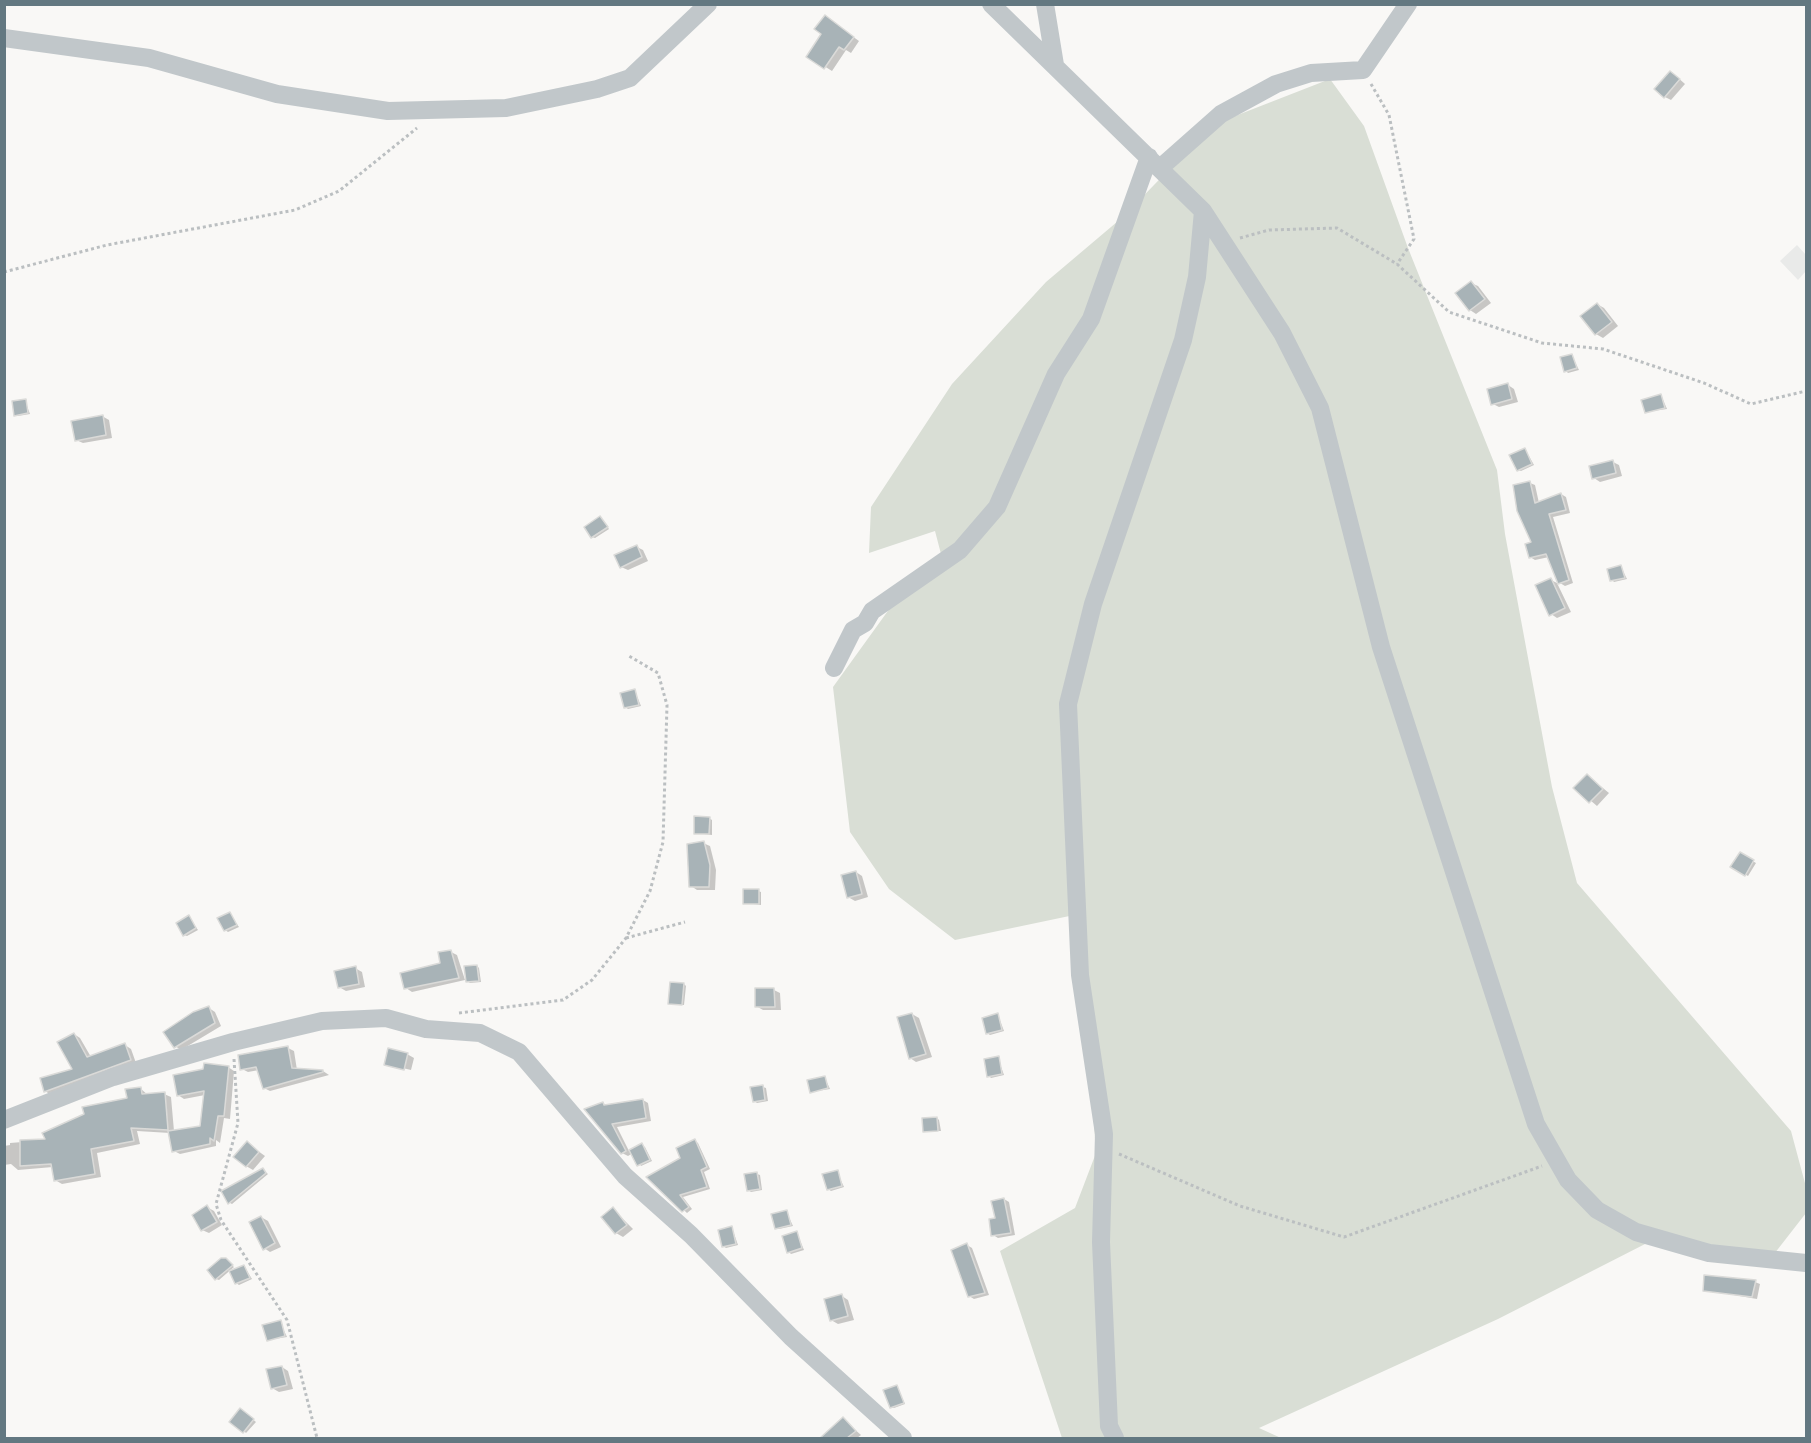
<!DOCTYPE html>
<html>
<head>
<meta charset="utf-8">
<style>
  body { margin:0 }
  #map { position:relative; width:1811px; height:1443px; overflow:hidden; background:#f9f8f6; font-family:"DM Sans",sans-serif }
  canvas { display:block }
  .frame { position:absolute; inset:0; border:6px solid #637881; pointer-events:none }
</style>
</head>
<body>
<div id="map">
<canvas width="1811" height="1443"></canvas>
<div class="frame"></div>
</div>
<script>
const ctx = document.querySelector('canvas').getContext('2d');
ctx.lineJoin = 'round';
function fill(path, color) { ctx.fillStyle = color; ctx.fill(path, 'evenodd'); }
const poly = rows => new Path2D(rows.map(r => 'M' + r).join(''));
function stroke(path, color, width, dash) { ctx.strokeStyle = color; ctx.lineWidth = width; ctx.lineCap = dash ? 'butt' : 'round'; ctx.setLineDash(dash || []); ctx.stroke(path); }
fill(poly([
  [1797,245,1806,255,1806,271,1798,280,1780,261]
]), '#e9eae9');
fill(poly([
  [1330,79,1364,126,1408,248,1497,470,1505,534,1552,787,1577,883,1791,1131,1806,1187,1806,1213,1764,1267,1649,1242,1498,1319,1259,1428,1281,1438,1062,1438,1000,1251,1075,1208,1096,1153,1079,914,955,940,889,889,850,832,833,687,903,590,941,554,935,531,869,553,871,507,952,384,1046,282,1124,216,1212,125]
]), '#d9ded5');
fill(poly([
  [831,21,859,41,851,53,846,50,832,71,808,56],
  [1676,76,1685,84,1671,100,1665,97],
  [1471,283,1478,286,1491,303,1476,314,1470,310],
  [1597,304,1604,308,1618,326,1603,338,1596,334,1582,316],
  [1572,356,1579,370,1568,373,1566,371],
  [1508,385,1514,389,1518,402,1499,407,1493,404],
  [1661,395,1667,409,1646,412],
  [25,401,30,414,18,416,16,415],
  [102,416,109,420,112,438,83,443,76,440],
  [1525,449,1534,465,1521,471,1518,470],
  [1613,462,1619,465,1622,476,1600,482,1594,478],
  [1530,483,1535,485,1539,503,1561,494,1566,497,1570,513,1553,517,1573,583,1565,586,1560,583,1549,557,1535,560,1530,557,1533,544],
  [600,518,609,529,595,538,592,537],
  [637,547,643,550,648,561,628,570,621,567],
  [1621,567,1627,579,1614,582,1612,580],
  [1551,580,1557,583,1571,612,1557,618,1551,614],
  [635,691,641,706,628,709,625,707],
  [1587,775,1609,793,1597,806,1576,788],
  [709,818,712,820,712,835,695,833],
  [703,843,710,846,716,870,715,890,697,890,691,886],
  [1740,854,1756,863,1748,876,1732,867],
  [856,872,862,876,868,897,855,901,848,897],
  [758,891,761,892,761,905,745,903],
  [230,914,239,927,228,932,225,930],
  [189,917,198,930,187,936,184,935],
  [451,952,457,955,465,980,412,992,406,988,442,964],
  [477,966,479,968,481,982,470,983,467,981],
  [355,968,362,972,365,987,346,991,339,987],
  [684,984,686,986,684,1005,672,1004],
  [774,990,780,993,781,1010,763,1010,756,1006],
  [209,1008,215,1012,221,1026,181,1050,175,1046],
  [912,1014,919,1018,932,1057,916,1062,910,1058],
  [998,1015,1004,1031,990,1035,987,1033],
  [74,1034,80,1038,91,1057,125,1045,131,1049,136,1063,51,1095,45,1091,74,1070],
  [288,1048,294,1051,297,1070,323,1071,329,1075,270,1091,264,1088,259,1070,248,1072,242,1069],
  [407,1054,414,1058,411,1070,386,1064],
  [998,1058,1004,1075,991,1078,989,1076],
  [228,1067,234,1071,230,1119,224,1118,220,1143,216,1140,216,1146,180,1154,174,1151,170,1133,137,1131,140,1144,97,1153,101,1177,62,1184,55,1180,53,1167,18,1170,11,1164,4,1165,4,1146,10,1145,10,1143,47,1140,128,1100,141,1089,148,1095,164,1094,171,1097,174,1131,202,1127,205,1095,184,1099,178,1095],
  [825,1078,830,1089,811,1092],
  [763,1087,766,1088,768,1101,757,1103,754,1101],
  [643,1100,648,1103,651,1121,617,1127,629,1151,642,1145,645,1147,652,1161,641,1166,633,1153,628,1156,622,1153,603,1103,608,1106],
  [937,1118,939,1120,941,1131,925,1131],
  [695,1141,698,1143,710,1169,704,1172,710,1189,683,1197,692,1209,687,1213,649,1177,682,1159],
  [247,1143,265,1156,253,1170,246,1166],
  [263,1170,268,1174,232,1204,230,1203,223,1192],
  [837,1172,844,1187,831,1191,828,1189],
  [757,1174,760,1175,762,1190,751,1192,748,1190],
  [1004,1199,1009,1202,1015,1235,998,1238,993,1235],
  [207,1207,214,1211,222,1225,209,1233,202,1230],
  [613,1209,633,1229,623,1237,616,1233],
  [786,1211,793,1226,779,1229,776,1228],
  [261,1217,268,1221,281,1247,270,1252,264,1248],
  [732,1228,738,1245,726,1248,723,1246],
  [797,1233,804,1250,791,1254,789,1252],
  [967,1245,972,1248,989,1295,974,1299,969,1296],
  [228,1262,234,1267,219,1280,216,1279],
  [244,1266,252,1279,239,1285,236,1283],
  [1755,1282,1760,1284,1757,1299,1704,1290],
  [842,1296,848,1300,854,1320,838,1324,831,1320],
  [280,1322,287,1337,268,1340],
  [282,1367,288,1371,293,1389,279,1392,272,1388],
  [897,1387,905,1404,894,1408,891,1407],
  [243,1411,256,1422,246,1433,244,1431],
  [843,1419,861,1435,857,1438,834,1438,829,1432]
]), '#0003');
const building = poly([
  [825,15,854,37,844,50,839,47,824,69,806,57,821,34,814,29,825,15],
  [1670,71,1680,79,1664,98,1654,89,1670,71],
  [1471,281,1485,299,1469,311,1455,293,1471,281],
  [1597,303,1612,322,1595,335,1580,316,1597,303],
  [1572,354,1577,368,1564,372,1560,357,1572,354],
  [1508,383,1512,399,1491,405,1487,389,1508,383],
  [1661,394,1665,408,1645,413,1641,400,1661,394],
  [26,399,28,413,14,416,12,401,26,399],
  [103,415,106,435,75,441,71,421,103,415],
  [1525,448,1532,464,1517,471,1509,455,1525,448],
  [1613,460,1616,473,1592,479,1589,466,1613,460],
  [1530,481,1535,503,1561,493,1566,510,1549,514,1569,580,1558,584,1546,554,1529,558,1525,544,1531,542,1517,511,1513,485,1530,481],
  [600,516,608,527,591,538,584,527,600,516],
  [637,545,642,557,620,568,614,555,637,545],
  [1621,565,1625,578,1610,581,1607,569,1621,565],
  [1551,578,1565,608,1549,616,1535,585,1551,578],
  [635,689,639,705,624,708,620,693,635,689],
  [1587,774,1603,789,1589,803,1573,788,1587,774],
  [694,816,710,817,709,834,694,834,694,816],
  [704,841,710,865,709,887,689,887,687,844,704,841],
  [1740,852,1754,860,1745,876,1730,867,1740,852],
  [856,871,862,894,847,898,841,875,856,871],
  [743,889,759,889,759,904,743,904,743,889],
  [230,912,237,925,224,931,217,918,230,912],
  [189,915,196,928,183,936,176,923,189,915],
  [451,950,459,978,404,989,400,973,440,963,438,952,451,950],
  [477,965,479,981,466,982,464,966,477,965],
  [356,966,359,984,338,988,334,971,356,966],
  [670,982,684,983,682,1005,668,1004,670,982],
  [755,988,774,988,775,1007,755,1007,755,988],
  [209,1006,215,1023,174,1048,163,1032,193,1012,209,1006],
  [912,1013,926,1054,909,1059,897,1017,912,1013],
  [998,1013,1002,1030,986,1034,982,1018,998,1013],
  [74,1033,87,1057,125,1043,131,1060,44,1092,40,1078,72,1069,57,1042,74,1033],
  [288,1046,292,1068,323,1070,323,1072,263,1089,256,1067,240,1070,238,1055,288,1046],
  [388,1048,408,1053,404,1070,384,1065,388,1048],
  [999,1056,1002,1074,987,1077,984,1059,999,1056],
  [204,1063,229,1066,224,1116,218,1116,214,1141,210,1138,210,1144,172,1152,168,1131,200,1126,204,1091,177,1096,173,1075,203,1069,204,1063],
  [825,1076,828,1088,810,1093,807,1080,825,1076],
  [763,1085,765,1100,753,1102,750,1087,763,1085],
  [141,1087,142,1094,165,1092,168,1130,131,1128,134,1141,91,1149,95,1174,54,1181,51,1164,20,1166,20,1140,45,1139,42,1133,84,1114,82,1107,127,1098,125,1089,141,1087],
  [643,1099,646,1118,612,1124,626,1151,621,1154,584,1109,603,1102,604,1105,643,1099],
  [937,1117,938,1131,923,1132,922,1118,937,1117],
  [695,1139,707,1167,701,1170,707,1187,680,1195,689,1207,682,1212,646,1177,680,1158,676,1148,695,1139],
  [247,1141,259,1152,246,1167,233,1157,247,1141],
  [642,1143,650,1160,637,1166,629,1150,642,1143],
  [263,1168,266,1173,228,1204,221,1191,263,1168],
  [838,1170,842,1186,827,1190,822,1174,838,1170],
  [757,1172,760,1189,747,1191,744,1174,757,1172],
  [1004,1198,1011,1233,991,1236,989,1219,995,1218,991,1201,1004,1198],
  [207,1205,217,1222,201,1231,192,1215,207,1205],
  [613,1207,627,1225,615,1234,601,1217,613,1207],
  [787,1210,791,1225,775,1229,771,1214,787,1210],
  [261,1216,275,1243,263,1250,249,1222,261,1216],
  [732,1226,736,1244,722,1247,718,1230,732,1226],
  [797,1231,802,1248,787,1253,782,1236,797,1231],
  [967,1243,985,1293,968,1297,951,1250,967,1243],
  [221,1258,226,1258,233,1265,215,1280,207,1270,221,1258],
  [244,1265,250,1278,235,1284,229,1271,244,1265],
  [1704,1275,1756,1280,1752,1297,1703,1291,1704,1275],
  [842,1294,848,1316,830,1321,824,1299,842,1294],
  [281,1320,285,1336,267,1341,262,1325,281,1320],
  [282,1366,287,1385,271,1389,266,1369,282,1366],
  [897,1385,904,1403,890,1408,883,1390,897,1385],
  [240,1408,254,1419,243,1433,229,1422,240,1408],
  [843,1417,856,1431,847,1438,820,1438,843,1417]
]);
fill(building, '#a8b3b7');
stroke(building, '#dadad8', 1.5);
stroke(poly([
  [1371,84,1389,115,1414,239,1397,264],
  [1240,238,1269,230,1337,228,1397,264,1449,312,1542,343,1603,349,1704,383,1751,404,1806,391],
  [4,272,107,245,295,210,339,191,417,128],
  [626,938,685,922],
  [459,1013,563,1000,592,980,626,938,650,891,663,842,667,705,658,673,629,656],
  [234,1059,238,1123,216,1204,221,1220,287,1320,317,1438],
  [1119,1154,1240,1206,1344,1237,1542,1166]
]), '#bbbfc1', 3, [3, 3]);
stroke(poly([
  [991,4,1203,211,1282,333,1320,408,1381,647,1536,1124,1568,1180,1597,1210,1636,1232,1709,1253,1806,1263],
  [1045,4,1055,65],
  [4,38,149,58,277,94,388,111,506,108,597,89,630,78,708,4],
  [1160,168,1221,114,1276,84,1311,73,1363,70,1408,4],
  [834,668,853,630,865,623,872,611,960,550,997,507,1056,374,1091,319,1149,157],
  [4,1120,113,1077,233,1042,322,1021,386,1018,426,1029,480,1033,519,1052,625,1176,691,1235,791,1337,903,1438],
  [1115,1438,1109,1426,1101,1242,1104,1134,1080,975,1068,704,1093,604,1183,340,1197,277,1203,211]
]), '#c1c7ca', 18);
</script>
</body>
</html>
